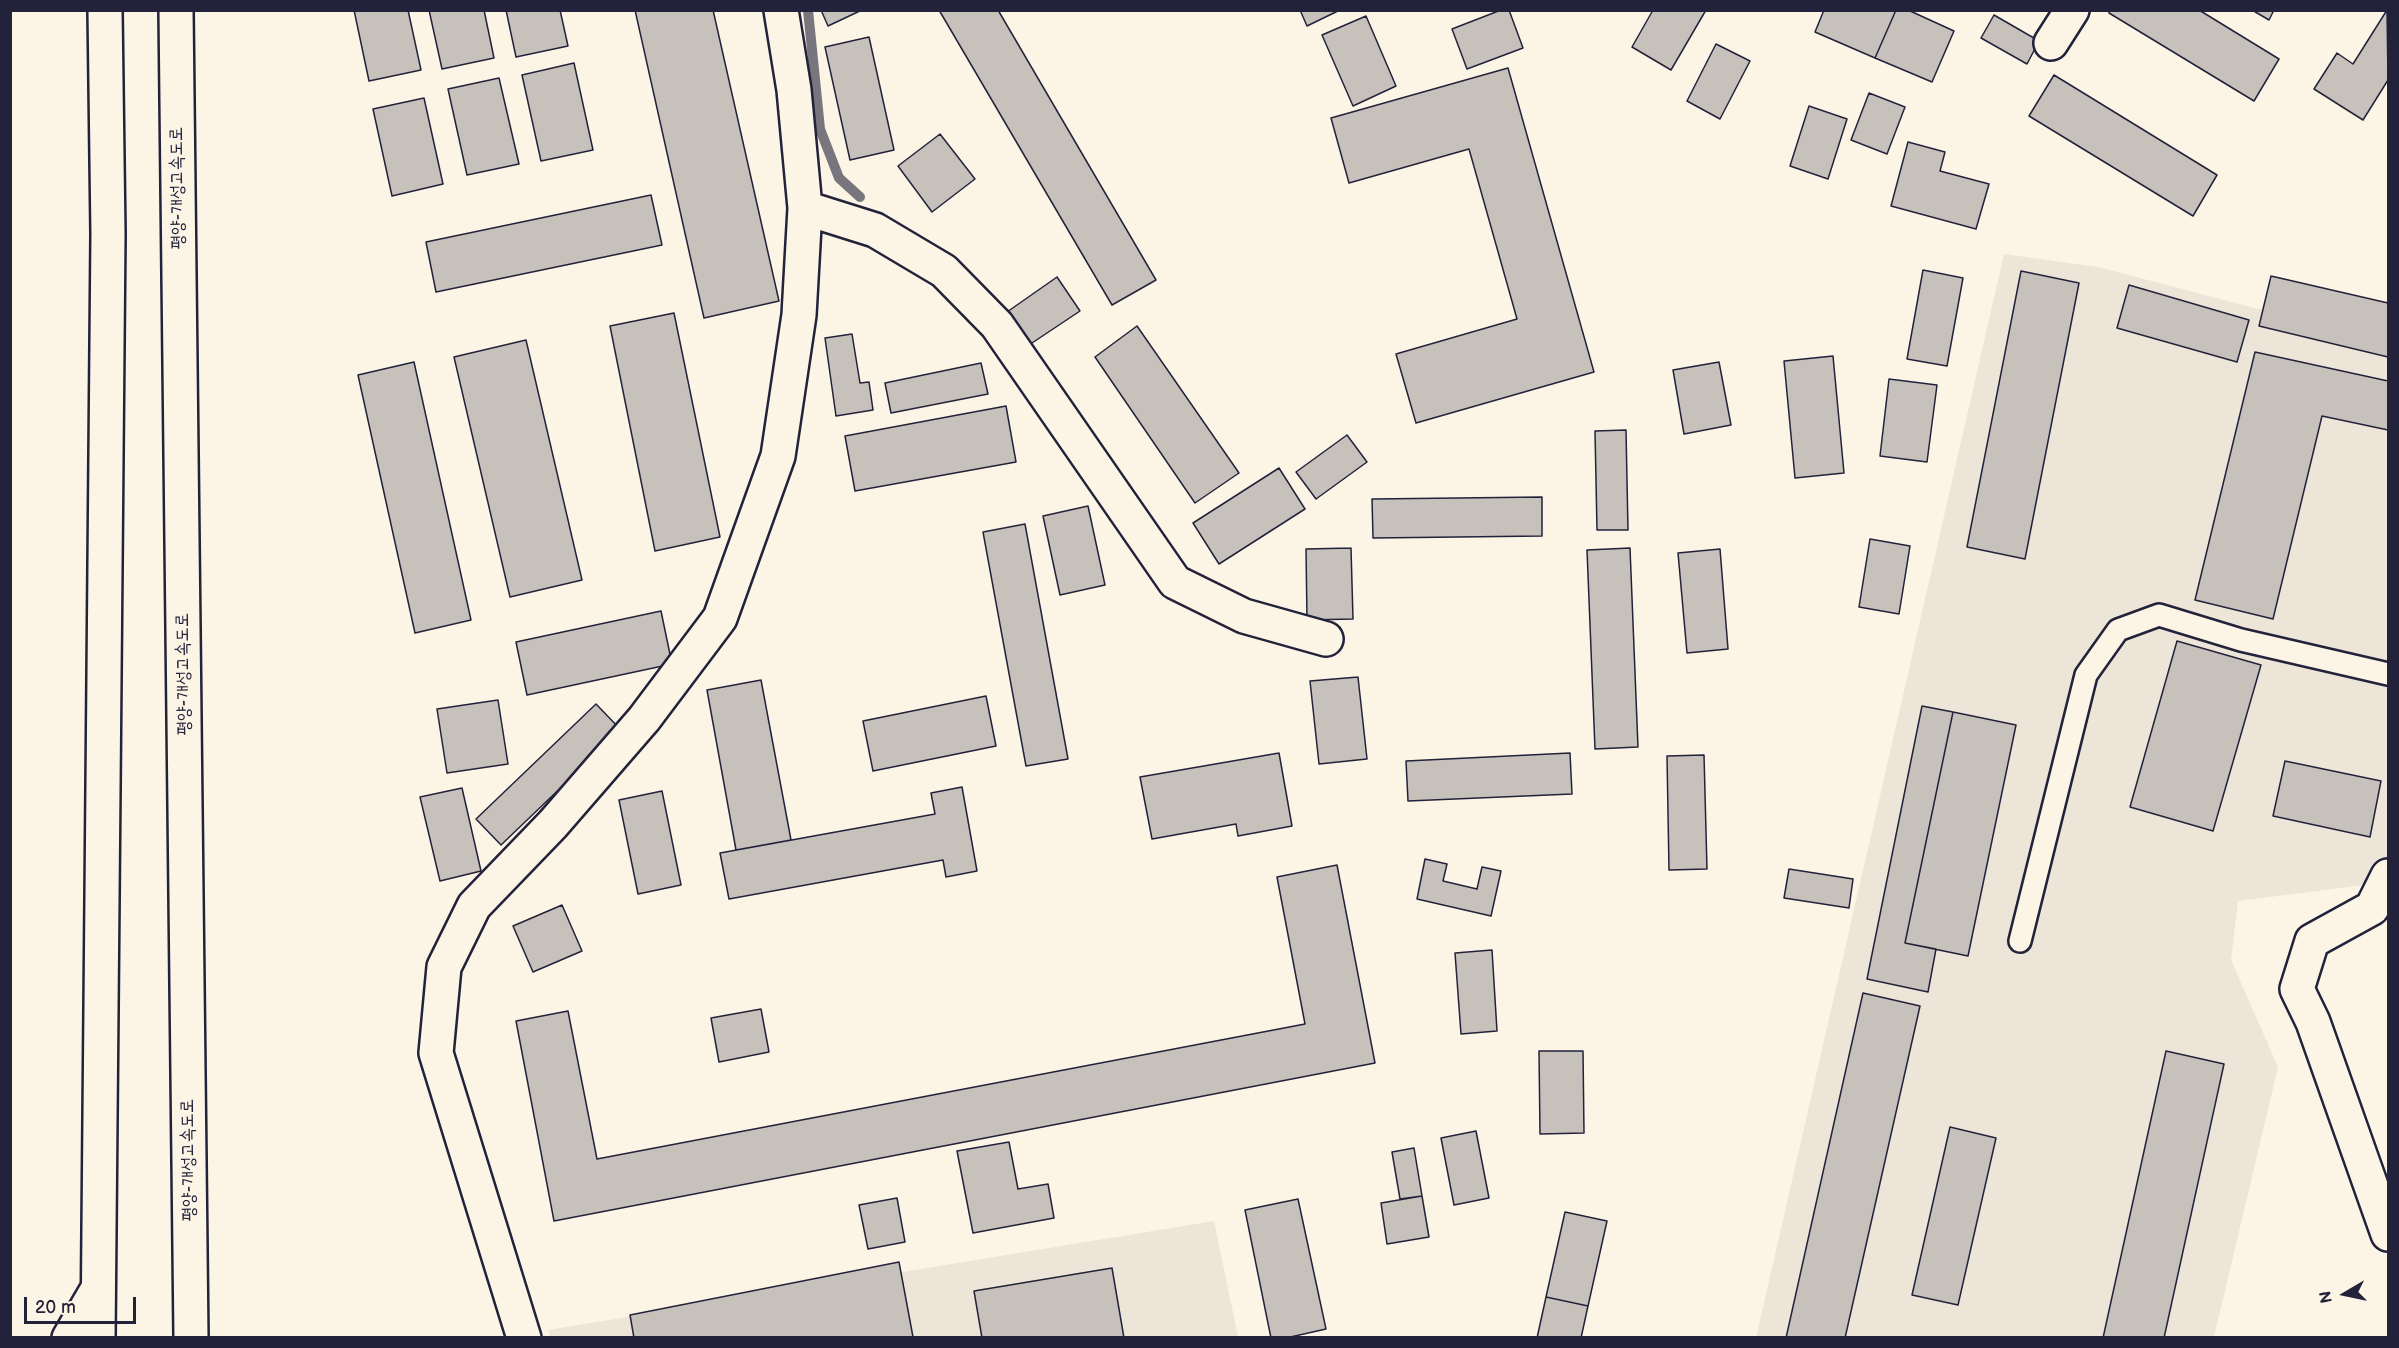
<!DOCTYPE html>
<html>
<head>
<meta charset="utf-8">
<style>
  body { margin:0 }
  #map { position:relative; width:2399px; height:1348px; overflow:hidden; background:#fcf5e5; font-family:"Balsamiq Sans",sans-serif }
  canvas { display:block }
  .frame { position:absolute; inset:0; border:12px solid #22223b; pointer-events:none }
  .north { position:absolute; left:2315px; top:1264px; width:60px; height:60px; -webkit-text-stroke:4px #fcf5e5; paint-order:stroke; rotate:261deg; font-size:16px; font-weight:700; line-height:24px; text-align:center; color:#22223b }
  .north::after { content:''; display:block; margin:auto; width:21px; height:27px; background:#22223b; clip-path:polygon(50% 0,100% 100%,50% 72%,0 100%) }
  .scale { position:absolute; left:24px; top:1297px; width:112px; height:27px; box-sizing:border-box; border:3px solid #22223b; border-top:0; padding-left:8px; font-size:18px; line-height:21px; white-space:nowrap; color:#22223b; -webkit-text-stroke:4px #fcf5e5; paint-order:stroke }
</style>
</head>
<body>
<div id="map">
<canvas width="2399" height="1348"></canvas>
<div class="frame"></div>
<div class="north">N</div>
<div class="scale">20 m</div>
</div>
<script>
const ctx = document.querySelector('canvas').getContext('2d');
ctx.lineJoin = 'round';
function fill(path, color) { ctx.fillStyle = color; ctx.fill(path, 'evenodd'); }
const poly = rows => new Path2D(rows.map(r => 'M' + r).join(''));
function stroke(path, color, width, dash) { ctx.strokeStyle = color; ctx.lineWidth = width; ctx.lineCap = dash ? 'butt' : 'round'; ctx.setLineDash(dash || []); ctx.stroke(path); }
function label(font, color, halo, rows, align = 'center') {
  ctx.font = font + ' "Balsamiq Sans","Poor Story",sans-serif'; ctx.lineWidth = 4.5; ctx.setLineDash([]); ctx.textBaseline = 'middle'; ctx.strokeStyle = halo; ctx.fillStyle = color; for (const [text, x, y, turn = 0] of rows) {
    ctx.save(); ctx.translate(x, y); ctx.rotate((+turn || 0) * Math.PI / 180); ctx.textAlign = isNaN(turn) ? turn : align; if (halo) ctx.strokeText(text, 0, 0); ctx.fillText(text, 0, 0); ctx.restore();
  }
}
fill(poly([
  [2004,254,2098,267,2388,343,2388,882,2238,901,2231,960,2278,1067,2214,1337,1756,1338],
  [1214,1221,1238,1337,551,1338,548,1330]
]), '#ece5d8');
stroke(poly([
  [808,10,820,129,839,178,860,197]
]), '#78757e', 10);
const building = poly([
  [354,10,408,10,421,70,369,81,354,10],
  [429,10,484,10,494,58,442,69,429,10],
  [506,10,560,10,568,46,516,57,506,10],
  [635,10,713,10,779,301,704,318,635,10],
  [821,10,862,10,828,26,821,10],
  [939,10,998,10,1156,280,1112,305,939,10],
  [1300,10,1340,10,1307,26,1300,10],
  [1501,10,1509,10,1523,48,1467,69,1452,29,1501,10],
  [1653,10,1706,10,1671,70,1632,47,1653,10],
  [1824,10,1896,10,1875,58,1815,32,1824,10],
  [1896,10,1908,10,1954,31,1932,82,1875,58,1896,10],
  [2110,10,2199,10,2279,59,2254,101,2109,13,2110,10],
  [2252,10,2274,10,2269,20,2252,10],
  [2387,10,2388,80,2363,120,2314,89,2337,53,2353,64,2387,10],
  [1994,15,2039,41,2027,64,1981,38,1994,15],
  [1366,16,1396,86,1353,106,1322,35,1366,16],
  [869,37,894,150,850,160,825,47,869,37],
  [1716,44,1750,61,1720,119,1687,101,1716,44],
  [574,63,593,150,541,161,522,75,574,63],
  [1508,68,1594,372,1416,423,1396,354,1517,319,1469,149,1349,183,1331,118,1508,68],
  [2054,75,2217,175,2193,216,2029,116,2054,75],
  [499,78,519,164,467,175,448,89,499,78],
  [1869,93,1905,107,1887,154,1851,140,1869,93],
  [424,98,443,184,392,196,373,109,424,98],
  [1809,106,1847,119,1828,179,1790,166,1809,106],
  [940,134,975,179,932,212,898,166,940,134],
  [1908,142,1945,152,1940,171,1989,184,1976,229,1891,206,1908,142],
  [651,195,662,245,436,292,426,242,651,195],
  [1923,270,1963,278,1947,366,1907,359,1923,270],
  [2021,271,2079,283,2025,559,1967,547,2021,271],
  [2271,276,2388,303,2388,357,2259,326,2271,276],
  [1057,277,1080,311,1029,345,1007,312,1057,277],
  [2129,285,2249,320,2237,362,2117,328,2129,285],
  [674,313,720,537,655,551,610,326,674,313],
  [1137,326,1239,473,1195,503,1095,357,1137,326],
  [852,334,860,383,869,382,873,410,836,416,825,338,852,334],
  [526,340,582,580,510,597,454,357,526,340],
  [2255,352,2388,381,2388,430,2322,416,2273,619,2195,600,2255,352],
  [1833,356,1844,473,1795,478,1784,361,1833,356],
  [414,362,471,620,415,633,358,375,414,362],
  [1719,362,1731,425,1684,434,1673,370,1719,362],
  [981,363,988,394,891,413,885,383,981,363],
  [1889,379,1937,385,1927,462,1880,456,1889,379],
  [1006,406,1016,462,855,491,845,436,1006,406],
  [1626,430,1628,530,1597,530,1595,431,1626,430],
  [1347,435,1367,462,1316,499,1296,472,1347,435],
  [1279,468,1305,509,1219,564,1193,523,1279,468],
  [1542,497,1542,536,1373,538,1372,499,1542,497],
  [1088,506,1105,585,1060,595,1043,516,1088,506],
  [1025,524,1068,759,1026,766,983,532,1025,524],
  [1870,539,1910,546,1899,614,1859,607,1870,539],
  [1351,548,1353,619,1307,620,1306,549,1351,548],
  [1630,548,1638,747,1595,749,1587,550,1630,548],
  [1720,549,1728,649,1687,653,1678,553,1720,549],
  [661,611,672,664,527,695,516,642,661,611],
  [2177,641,2261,665,2213,831,2130,807,2177,641],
  [1358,677,1367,759,1319,764,1310,681,1358,677],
  [761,680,791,840,736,850,707,690,761,680],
  [986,696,996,746,873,771,863,721,986,696],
  [498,700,508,764,447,773,437,709,498,700],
  [596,704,621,730,501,845,476,819,596,704],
  [1922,706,1953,712,1905,943,1936,949,1928,992,1867,979,1922,706],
  [1953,712,2016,725,1968,956,1905,943,1953,712],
  [1279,753,1292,826,1238,836,1236,824,1152,839,1140,777,1279,753],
  [1570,753,1572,794,1408,801,1406,761,1570,753],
  [1704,755,1707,869,1669,870,1667,756,1704,755],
  [2285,761,2381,781,2370,837,2273,816,2285,761],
  [962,787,977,871,946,877,943,860,729,899,720,853,935,814,931,793,962,787],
  [462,788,481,871,440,881,420,797,462,788],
  [662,791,681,885,638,894,619,800,662,791],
  [1425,859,1447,864,1443,881,1477,889,1482,867,1501,871,1491,916,1417,899,1425,859],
  [1337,865,1375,1063,554,1221,516,1021,568,1011,597,1159,1305,1024,1277,877,1337,865],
  [1789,869,1853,879,1849,908,1784,898,1789,869],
  [562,905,582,951,533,972,513,926,562,905],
  [1492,950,1497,1031,1461,1034,1455,953,1492,950],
  [1863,993,1920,1006,1845,1338,1786,1338,1863,993],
  [761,1009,769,1052,719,1062,711,1018,761,1009],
  [1539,1051,1583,1051,1584,1133,1540,1134,1539,1051],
  [2166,1051,2224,1064,2164,1338,2103,1338,2166,1051],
  [1950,1127,1996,1138,1958,1305,1912,1295,1950,1127],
  [1476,1131,1489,1198,1454,1205,1441,1138,1476,1131],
  [1009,1142,1018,1189,1048,1184,1054,1218,973,1233,957,1151,1009,1142],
  [1414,1148,1422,1196,1400,1199,1392,1152,1414,1148],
  [1422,1196,1429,1237,1387,1244,1381,1203,1422,1196],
  [897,1198,905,1242,868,1249,859,1205,897,1198],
  [1298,1199,1326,1329,1286,1338,1271,1338,1245,1210,1298,1199],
  [1565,1212,1607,1221,1588,1306,1546,1297,1565,1212],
  [899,1262,913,1337,634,1338,630,1315,899,1262],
  [1112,1268,1124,1338,982,1338,974,1291,1112,1268],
  [1546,1297,1588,1306,1581,1338,1537,1338,1546,1297]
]);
fill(building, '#c6c1bb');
stroke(building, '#22223b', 1.5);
const lane = poly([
  [2020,941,2086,675,2118,630,2159,615,2241,640,2388,674]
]);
const street = poly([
  [2051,43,2072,10],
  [805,208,875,230,944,271,997,325,1175,582,1244,616,1326,639],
  [2388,876,2372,908,2312,941,2297,989,2313,1022,2388,1234],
  [524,1338,436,1053,444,967,474,906,553,824,644,719,720,618,778,456,799,315,805,208,794,90,781,10]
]);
const highway = poly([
  [176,10,191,1338],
  [69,1338,97,1290],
  [98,1338,108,234,105,10]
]);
stroke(lane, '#22223b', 26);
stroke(street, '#22223b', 38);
stroke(highway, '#22223b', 38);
stroke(lane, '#fcf5e5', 21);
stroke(street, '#fcf5e5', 33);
stroke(highway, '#fcf5e5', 33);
label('18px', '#22223b', '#fcf5e5', [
  ["평양-개성고속도로",178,188,-91],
  ["평양-개성고속도로",184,674,-91],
  ["평양-개성고속도로",189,1160,-91]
]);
</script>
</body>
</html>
